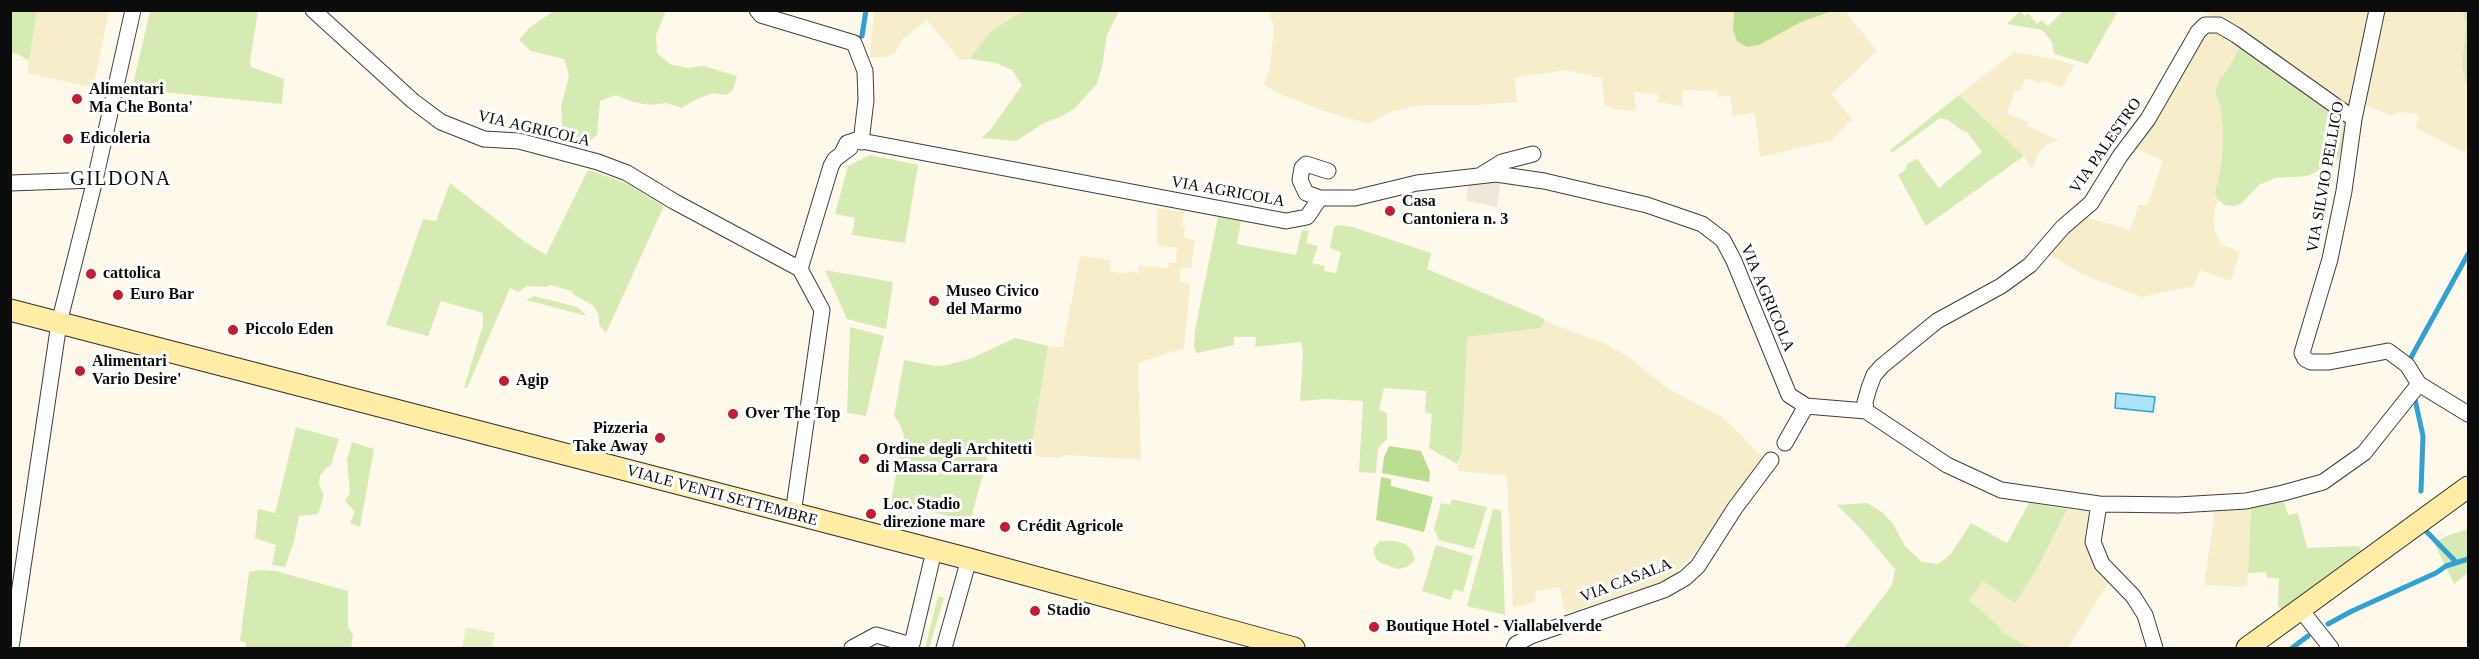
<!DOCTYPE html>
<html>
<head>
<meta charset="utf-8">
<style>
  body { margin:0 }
  #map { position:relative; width:2479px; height:659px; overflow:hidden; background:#fff9eb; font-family:Georgia,serif }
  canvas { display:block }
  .frame { position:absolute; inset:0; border:12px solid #0c0c0c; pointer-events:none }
</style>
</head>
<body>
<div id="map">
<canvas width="2479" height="659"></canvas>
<div class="frame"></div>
</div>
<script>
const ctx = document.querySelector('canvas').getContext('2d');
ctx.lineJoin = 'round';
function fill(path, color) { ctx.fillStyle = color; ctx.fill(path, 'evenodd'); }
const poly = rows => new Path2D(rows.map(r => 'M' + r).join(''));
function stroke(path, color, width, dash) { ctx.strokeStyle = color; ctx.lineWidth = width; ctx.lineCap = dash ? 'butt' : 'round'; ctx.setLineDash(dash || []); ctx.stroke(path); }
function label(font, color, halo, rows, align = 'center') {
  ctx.font = font + ' Georgia,serif'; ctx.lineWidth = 6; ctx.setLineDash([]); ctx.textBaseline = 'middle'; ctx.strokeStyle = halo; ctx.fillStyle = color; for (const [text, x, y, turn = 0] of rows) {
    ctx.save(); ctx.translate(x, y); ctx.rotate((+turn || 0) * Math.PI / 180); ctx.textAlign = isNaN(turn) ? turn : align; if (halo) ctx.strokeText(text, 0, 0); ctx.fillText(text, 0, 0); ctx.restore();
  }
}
fill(poly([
  [37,11,109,11,93,88,27,73],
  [874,11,1023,11,990,32,970,59,960,60,927,20,902,40,894,54,885,57,870,57],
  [1269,11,1734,11,1733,30,1799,23,1832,11,1845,11,1877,51,1832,94,1852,119,1832,140,1760,157,1755,113,1733,116,1730,96,1718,97,1717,91,1683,90,1682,106,1657,102,1658,94,1634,92,1636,111,1612,109,1604,105,1602,78,1566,70,1515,78,1517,102,1477,105,1423,105,1390,112,1369,124,1324,111,1275,92,1264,84,1270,68,1274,28],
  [2202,11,2370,11,2349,109,2229,27],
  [2384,11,2462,11,2466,23,2462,67,2468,91,2468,141,2465,153,2416,128,2418,114,2398,112,2391,116,2364,104],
  [2212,28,2229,36,2240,47,2226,72,2220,77,2215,93,2221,108,2223,135,2222,160,2215,192,2218,200,2214,211,2214,229,2221,244,2240,252,2231,281,2200,270,2194,286,2141,297,2082,274,2047,253,2079,215,2130,230,2139,204,2147,206,2163,161,2133,147,2205,32],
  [2014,52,2054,59,2074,65,2062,88,2042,80,2040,83,2026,78,2020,91,2015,90,2007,113,2028,122,2027,126,2059,140,2046,145,2039,153,2032,170,2024,156,1959,95],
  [1157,208,1184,212,1182,226,1185,227,1184,238,1195,240,1191,268,1181,267,1179,281,1190,284,1184,348,1138,363,1141,460,1067,455,1058,458,1030,456,1048,346,1063,347,1080,256,1111,260,1110,271,1126,274,1127,271,1138,273,1139,265,1168,269,1169,263,1176,262,1177,248,1157,245],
  [1545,321,1608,345,1630,358,1667,388,1724,418,1763,458,1712,531,1684,565,1665,582,1567,613,1563,606,1560,587,1536,591,1535,602,1513,608,1507,478,1503,475,1457,471,1462,452,1467,337,1541,328],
  [2251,507,2247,587,2204,585,2215,511],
  [2067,509,2091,512,2109,582,2068,648,2030,648,2002,632,1999,626,1969,600,1983,580,2015,603,2038,567]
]), '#f6eeca');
fill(poly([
  [10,11,37,11,29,61,18,54,11,53],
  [150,11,258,11,250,61,251,67,284,79,282,104,132,89],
  [554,11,666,11,656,35,657,53,670,64,687,68,704,66,737,76,733,90,727,95,713,93,697,99,682,108,666,103,650,105,633,102,616,95,600,101,597,135,583,146,568,141,562,124,561,107,569,75,564,59,531,51,519,40,529,28],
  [1023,11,1119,11,1107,35,1102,67,1097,84,1074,109,1060,117,1044,123,1016,141,981,138,991,129,1022,85,1012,70,996,63,970,59,990,32],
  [2020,11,2025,16,2028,13,2037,24,2042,20,2048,26,2063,11,2118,11,2088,64,2054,54,2052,42,2042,30,2007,24],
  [2462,11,2468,11,2468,91,2462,67,2466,23],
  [2240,47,2348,120,2339,159,2308,176,2275,178,2259,185,2241,204,2233,206,2225,205,2218,200,2215,193,2222,160,2223,135,2221,108,2215,93,2220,77,2226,72],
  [1959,95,2024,156,1926,226,1898,175,1905,170,1908,163,1917,159,1939,188,1982,152,1966,131,1964,132,1948,120,1940,118,1892,153,1890,150],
  [870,155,918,165,905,243,852,235,855,218,835,214,848,166],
  [588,170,626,183,664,206,606,333,599,325,599,316,594,306,573,294,572,291,550,285,548,287,527,286,518,292,510,288,467,388,464,388,483,325,483,313,441,301,428,336,386,325,423,219,436,221,450,183,525,242,546,255],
  [1218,217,1241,221,1237,244,1296,255,1302,230,1309,231,1306,243,1318,246,1312,263,1325,266,1324,271,1336,273,1341,252,1330,248,1334,227,1338,225,1353,227,1431,253,1427,269,1543,318,1545,321,1541,328,1467,337,1462,452,1457,464,1429,448,1432,414,1425,412,1426,391,1384,388,1379,410,1387,413,1387,439,1378,448,1376,473,1359,472,1363,401,1327,399,1300,401,1303,352,1301,342,1255,347,1256,337,1234,337,1234,345,1197,353,1194,348,1195,330],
  [825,270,893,282,886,329,847,319],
  [534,296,577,307,587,316,526,300],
  [850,327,884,336,866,416,847,413],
  [1015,338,1048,346,1030,456,989,452,970,522,891,500,904,436,900,425,894,416,904,360,936,366,947,365,972,358],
  [296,427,339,439,331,465,325,469,320,476,319,485,324,495,318,514,299,516,294,541,285,567,272,565,276,545,255,538,258,509,275,513],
  [352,442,374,449,360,527,350,523,355,512,345,501,350,493,347,460],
  [1452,499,1487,507,1474,549,1439,540,1434,529,1441,503,1450,505],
  [2284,502,2288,515,2298,513,2307,548,2359,546,2361,551,2282,610,2278,606,2279,578,2267,578,2266,572,2248,573,2251,507],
  [1867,503,1882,512,1893,524,1905,546,1922,562,1938,564,1950,555,1971,523,2007,543,2029,503,2067,509,2038,567,2015,603,1983,581,1969,600,1999,626,2002,632,2030,648,1844,648,1892,585,1895,569,1861,529,1837,505],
  [1493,509,1501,510,1505,615,1467,606],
  [2468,529,2468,573,2454,584,2434,543,2449,535],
  [1380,541,1395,541,1405,544,1411,549,1415,560,1407,567,1398,569,1381,563,1376,559,1373,549],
  [1436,545,1473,556,1463,592,1454,589,1451,600,1422,591],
  [259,570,276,571,348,591,348,627,353,635,351,648,246,648,246,643,240,641,249,572],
  [938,596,944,598,929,648,925,648]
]), '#d5ebb3');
fill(poly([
  [1734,11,1734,10,1832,11,1799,23,1759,45,1747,47,1737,41,1733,30],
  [1389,446,1421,451,1430,472,1429,482,1382,473,1384,457],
  [1381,477,1391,479,1391,486,1433,497,1424,532,1376,520]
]), '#badd91');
fill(poly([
  [466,627,495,633,492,648,462,648]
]), '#e6f2c5');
fill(poly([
  [1501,178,1497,207,1466,201,1469,179]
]), '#efe7da');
const water = poly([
  [2116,393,2155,397,2153,412,2115,408,2116,393]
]);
fill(water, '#ace3f9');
stroke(water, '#30a1d4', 1.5);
stroke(poly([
  [862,36,866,10],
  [2408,363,2468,254],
  [2414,395,2423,436,2421,491],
  [2426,531,2456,562],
  [2328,624,2352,611,2436,573,2446,566,2468,559],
  [2292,648,2308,636]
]), '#30a1d4', 5);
const street = poly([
  [313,10,413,101,441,122,484,139,519,141,598,162,627,173,675,202,800,269],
  [757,10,761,15,854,43,865,71,866,100,861,142],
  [2377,10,2354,119,2344,191,2330,259,2302,353,2305,359,2311,362,2329,362,2388,351,2407,365,2419,384,2468,414],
  [842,153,847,143,856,140,1286,221,1307,217,1320,198],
  [1328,171,1306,164,1302,168,1300,180,1306,193,1320,198,1355,198,1417,183,1496,174,1544,181,1647,205,1702,224,1723,240,1734,261,1789,395,1806,406,1866,411,1947,465,2001,490,2099,504,2178,505,2246,501,2283,493,2323,482,2364,453,2419,384],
  [1481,175,1502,162,1533,154],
  [10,183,95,180],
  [1866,411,1865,402,1869,388,1874,375,1882,366,1937,321,2001,286,2030,265,2063,227,2091,203,2120,156,2148,119,2198,32,2205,25,2219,25,2236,35,2354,119],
  [1785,443,1806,406],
  [2099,504,2093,542,2102,564,2133,596,2145,615,2155,648],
  [793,514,822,310,800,269,831,166,835,159,850,148],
  [2301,610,2331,648],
  [11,648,59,323,95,180,133,10],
  [852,648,876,635,911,645],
  [911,648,934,551],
  [944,648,969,559],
  [1514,648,1516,644,1531,636,1664,590,1685,578,1698,566,1735,508,1771,460]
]);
const secondary = poly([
  [10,310,969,559,1294,648],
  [2247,648,2468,487]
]);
stroke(street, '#3f3f3f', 17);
stroke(secondary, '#2e2e2e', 23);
stroke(street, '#fff', 15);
stroke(secondary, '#ffeda6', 21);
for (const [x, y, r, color] of [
  [77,99,6,"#c31d34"],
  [68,139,6,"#c31d34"],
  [1390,211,6,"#c31d34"],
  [91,274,6,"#c31d34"],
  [118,295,6,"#c31d34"],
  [934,301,6,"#c31d34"],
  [233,330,6,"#c31d34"],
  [80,371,6,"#c31d34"],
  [504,381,6,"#c31d34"],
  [733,414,6,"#c31d34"],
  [660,438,6,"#c31d34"],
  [864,459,6,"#c31d34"],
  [871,514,6,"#c31d34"],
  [1005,527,6,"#c31d34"],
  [1035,611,6,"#c31d34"],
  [1374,627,6,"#c31d34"]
]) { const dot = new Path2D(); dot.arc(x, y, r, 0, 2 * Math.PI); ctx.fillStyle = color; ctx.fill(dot); stroke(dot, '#fff', 2); }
label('bold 16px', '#0c0c0c', '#fff', [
  ["Alimentari",89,90],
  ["Ma Che Bonta'",89,108],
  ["Edicoleria",80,139],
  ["Casa",1402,202],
  ["Cantoniera n. 3",1402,220],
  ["cattolica",103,274],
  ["Museo Civico",946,292],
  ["del Marmo",946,310],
  ["Euro Bar",130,295],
  ["Piccolo Eden",245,330],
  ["Alimentari",92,362],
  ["Vario Desire'",92,380],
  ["Agip",516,381],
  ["Over The Top",745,414],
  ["Pizzeria",648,429,"right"],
  ["Take Away",648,447,"right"],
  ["Ordine degli Architetti",876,450],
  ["di Massa Carrara",876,468],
  ["Loc. Stadio",883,505],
  ["direzione mare",883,523],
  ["Crédit Agricole",1017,527],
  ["Stadio",1047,611],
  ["Boutique Hotel - Viallabelverde",1386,627]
], 'left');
label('16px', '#0c0c0c', '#fff', [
  ["VIA AGRICOLA",534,129,13],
  ["VIA PALESTRO",2106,146,-55],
  ["VIA SILVIO PELLICO",2326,177,-80],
  ["VIA AGRICOLA",1228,192,10],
  ["VIA AGRICOLA",1767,298,67],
  ["VIALE VENTI SETTEMBRE",722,496,15],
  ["VIA CASALA",1626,581,-21]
]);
ctx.letterSpacing = '1.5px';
label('20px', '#0c0c0c', '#fff', [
  ["GILDONA",121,180]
]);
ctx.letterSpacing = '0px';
</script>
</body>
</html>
